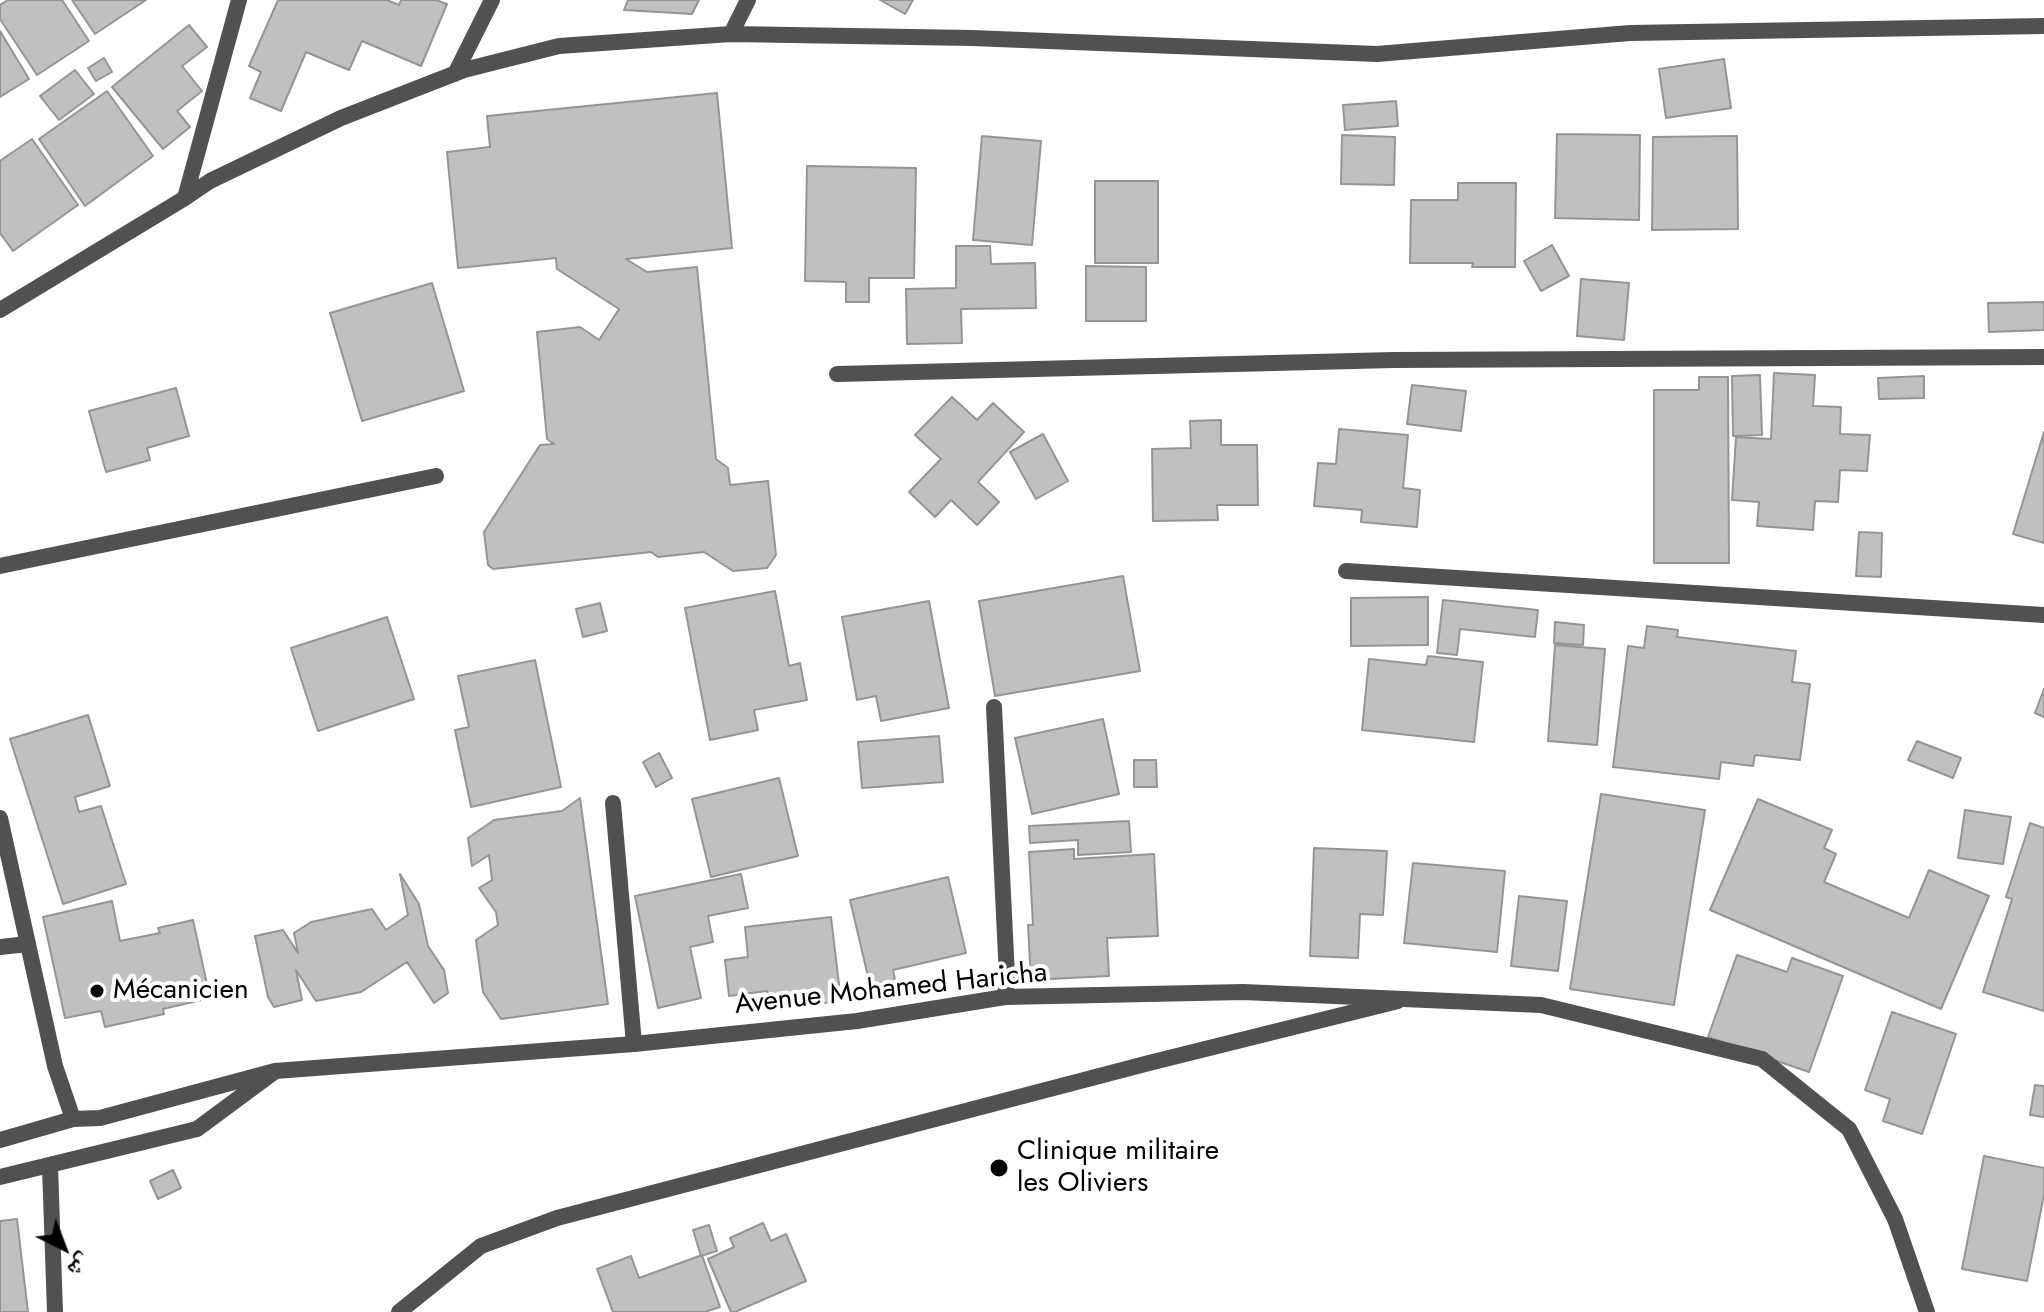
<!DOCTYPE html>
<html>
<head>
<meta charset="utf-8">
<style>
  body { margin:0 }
  #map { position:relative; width:2044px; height:1312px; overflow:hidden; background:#fff; font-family:Jost,"Noto Naskh Arabic",sans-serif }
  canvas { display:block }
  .north { position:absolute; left:24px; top:1208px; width:80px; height:80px; -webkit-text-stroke:6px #fff; paint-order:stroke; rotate:138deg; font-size:22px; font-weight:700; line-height:32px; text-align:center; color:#000 }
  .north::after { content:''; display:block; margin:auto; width:28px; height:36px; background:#000; clip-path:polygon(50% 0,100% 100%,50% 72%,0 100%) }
</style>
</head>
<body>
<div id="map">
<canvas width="2044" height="1312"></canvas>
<div class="north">ش</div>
</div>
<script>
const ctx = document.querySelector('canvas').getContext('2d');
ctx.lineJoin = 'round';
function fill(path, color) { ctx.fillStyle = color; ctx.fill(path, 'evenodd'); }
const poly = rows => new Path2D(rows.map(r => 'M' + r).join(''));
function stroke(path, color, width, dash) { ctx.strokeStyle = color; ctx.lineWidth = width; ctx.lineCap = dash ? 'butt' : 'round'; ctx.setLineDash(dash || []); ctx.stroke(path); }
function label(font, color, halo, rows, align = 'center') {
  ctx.font = font + ' Jost,sans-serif'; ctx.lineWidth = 8; ctx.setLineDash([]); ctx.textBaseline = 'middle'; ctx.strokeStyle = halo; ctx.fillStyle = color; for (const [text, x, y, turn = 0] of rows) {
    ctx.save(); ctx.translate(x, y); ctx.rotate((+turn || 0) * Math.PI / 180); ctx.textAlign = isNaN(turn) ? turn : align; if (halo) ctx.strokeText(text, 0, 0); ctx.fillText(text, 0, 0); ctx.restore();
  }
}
const building = poly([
  [8,0,62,0,89,41,37,75,0,19,0,5,8,0],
  [72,0,146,0,95,34,72,0],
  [278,0,387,0,399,5,401,0,436,0,447,4,421,66,362,41,349,70,306,52,281,111,250,98,261,72,249,66,278,0],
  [628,0,699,0,692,14,624,10,628,0],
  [880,0,913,0,905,14,880,0],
  [189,25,207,47,182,66,202,91,177,111,190,127,163,149,112,87,189,25],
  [0,31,29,79,0,97,0,31],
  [104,58,112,72,96,81,88,68,104,58],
  [1724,59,1731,108,1666,118,1659,69,1724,59],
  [75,70,94,94,59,120,40,96,75,70],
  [107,91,153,156,85,206,39,139,107,91],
  [717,93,732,248,626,259,647,272,697,267,716,459,728,468,730,485,768,481,776,555,767,568,733,571,704,552,658,557,651,552,493,569,488,565,484,532,540,445,554,444,547,439,537,332,580,327,599,340,619,309,557,269,556,258,458,268,447,152,490,147,487,116,717,93],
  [1396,101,1398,126,1345,130,1343,105,1396,101],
  [1557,134,1640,135,1639,220,1555,218,1557,134],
  [1342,135,1395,137,1394,185,1341,184,1342,135],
  [982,136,1041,141,1032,245,973,240,982,136],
  [1737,136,1738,229,1652,230,1653,137,1737,136],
  [32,139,78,205,13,251,0,233,0,161,32,139],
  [807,166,916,168,914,278,869,278,869,302,846,302,846,282,805,281,807,166],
  [1095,181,1158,181,1158,263,1095,263,1095,181],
  [1458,183,1516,183,1515,267,1472,267,1473,263,1410,263,1411,200,1458,200,1458,183],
  [1552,245,1569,276,1541,291,1524,261,1552,245],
  [956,246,990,246,991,264,1035,263,1036,308,961,309,962,343,907,344,906,289,956,288,956,246],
  [1086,266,1146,267,1146,321,1086,321,1086,266],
  [1581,279,1629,283,1624,340,1577,336,1581,279],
  [432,283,464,391,362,421,330,313,432,283],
  [2044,302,2044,330,1989,332,1988,303,2044,302],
  [1774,373,1815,375,1813,406,1841,407,1840,434,1870,435,1867,471,1840,470,1838,502,1815,501,1813,530,1757,526,1759,502,1732,500,1736,437,1771,439,1774,373],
  [1760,375,1762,435,1733,436,1732,376,1760,375],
  [1924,376,1924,398,1879,399,1878,378,1924,376],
  [1699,377,1728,377,1729,563,1654,563,1654,390,1699,390,1699,377],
  [1412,385,1466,391,1461,431,1407,424,1412,385],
  [176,388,189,436,147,448,150,460,106,472,89,411,176,388],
  [952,397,977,420,993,403,1024,432,978,482,999,502,977,525,951,500,935,517,909,492,941,459,915,435,952,397],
  [1221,420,1221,445,1257,445,1258,505,1217,505,1218,520,1153,521,1152,449,1191,448,1190,421,1221,420],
  [1339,429,1408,435,1403,488,1420,490,1417,527,1361,522,1362,510,1314,506,1318,463,1336,464,1339,429],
  [2044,432,2044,543,2013,534,2044,432],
  [1043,434,1068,481,1036,499,1010,452,1043,434],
  [1859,532,1882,533,1881,577,1856,576,1859,532],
  [1123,576,1140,671,995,696,979,601,1123,576],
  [775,591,789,666,800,663,807,700,754,710,758,730,710,740,685,608,775,591],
  [1428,597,1428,645,1351,646,1351,598,1428,597],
  [1443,600,1538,610,1535,637,1460,629,1457,655,1437,653,1443,600],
  [929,601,949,708,881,721,876,696,857,700,842,617,929,601],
  [600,603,607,631,583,637,576,609,600,603],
  [387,617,414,699,318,731,291,648,387,617],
  [1555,622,1584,625,1583,645,1554,643,1555,622],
  [1647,626,1678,630,1677,637,1796,651,1792,682,1810,684,1800,760,1755,755,1753,766,1721,762,1719,779,1613,767,1628,646,1644,648,1647,626],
  [1555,645,1605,649,1597,745,1548,741,1555,645],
  [1428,656,1483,662,1474,742,1362,730,1369,659,1426,665,1428,656],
  [535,660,561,787,471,807,455,730,469,727,458,676,535,660],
  [2044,689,2044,717,2035,713,2044,689],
  [88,715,110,786,75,797,79,812,101,806,126,884,63,904,10,739,88,715],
  [1103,719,1119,794,1032,814,1015,738,1103,719],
  [939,736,943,782,862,788,858,742,939,736],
  [1917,741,1961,758,1953,778,1908,760,1917,741],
  [659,753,672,778,656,787,643,762,659,753],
  [1134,760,1156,760,1157,787,1134,787,1134,760],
  [779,778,798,856,711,877,692,799,779,778],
  [1601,794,1705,810,1674,1005,1570,989,1601,794],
  [580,798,608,1004,501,1019,483,992,476,940,498,925,496,912,479,888,492,880,489,855,472,866,468,838,494,820,562,811,580,798],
  [1758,799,1832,830,1824,848,1836,854,1824,882,1909,918,1929,870,1989,896,1941,1009,1710,910,1758,799],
  [1965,810,2011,817,2003,864,1958,858,1965,810],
  [1129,821,1131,852,1078,855,1078,840,1030,843,1029,826,1129,821],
  [2030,823,2044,828,2044,1011,1983,992,2012,899,2006,897,2030,823],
  [1314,848,1387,851,1383,915,1360,914,1358,958,1310,956,1314,848],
  [1074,849,1074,859,1154,854,1158,936,1107,938,1109,976,1031,980,1028,925,1033,925,1029,852,1074,849],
  [1413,863,1505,871,1497,952,1404,943,1413,863],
  [400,874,419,904,428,946,444,970,448,993,434,1003,407,962,361,992,316,1001,296,970,302,1000,274,1007,268,997,255,936,283,930,298,953,294,933,311,922,372,909,386,930,408,915,400,874],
  [741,874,748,908,708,916,713,942,690,947,701,998,658,1008,635,896,741,874],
  [948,877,966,953,893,970,895,980,870,985,850,900,948,877],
  [1519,896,1567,901,1558,971,1511,966,1519,896],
  [112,901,120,941,160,933,158,928,193,920,210,998,163,1009,164,1014,105,1027,101,1011,65,1018,43,917,112,901],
  [831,917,841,1001,769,1009,767,991,729,996,725,960,748,957,745,927,831,917],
  [1737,955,1787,972,1792,958,1843,976,1809,1072,1708,1037,1737,955],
  [1892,1012,1956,1034,1922,1134,1883,1121,1890,1099,1865,1090,1892,1012],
  [2035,1085,2044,1086,2044,1117,2030,1115,2035,1085],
  [1984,1156,2044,1168,2044,1195,2027,1281,1962,1269,1984,1156],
  [173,1170,181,1188,158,1199,150,1181,173,1170],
  [17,1219,28,1312,0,1312,0,1221,17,1219],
  [763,1223,771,1241,786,1234,806,1281,735,1312,731,1312,708,1259,734,1247,730,1238,763,1223],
  [709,1225,717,1251,701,1256,693,1230,709,1225],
  [702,1255,720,1307,705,1312,613,1312,597,1269,631,1256,639,1278,702,1255]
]);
fill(building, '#c0c0c0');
stroke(building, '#959595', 2);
stroke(poly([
  [994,707,1007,977,1005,997],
  [399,1312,481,1246,557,1218,1149,1063,1398,1001]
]), '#515151', 16);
stroke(poly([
  [731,34,748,0],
  [455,74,492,0],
  [185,198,239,0],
  [0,310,185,198,210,181,341,118,464,70,559,46,731,34,972,38,1377,54,1630,33,2044,26],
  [837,374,1393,360,2044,357],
  [0,566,436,476],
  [1346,571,2044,615],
  [613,803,634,1044],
  [0,947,28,944],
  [0,1140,73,1119],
  [50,1166,55,1312],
  [0,1177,197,1129,274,1072]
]), '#515151', 16);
stroke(poly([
  [0,818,55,1066,73,1119,100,1118,275,1071,634,1044,857,1021,1005,997,1243,992,1541,1005,1762,1059,1849,1129,1895,1219,1927,1312]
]), '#515151', 16);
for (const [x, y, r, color] of [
  [97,991,8,"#000"],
  [999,1168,10,"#000"]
]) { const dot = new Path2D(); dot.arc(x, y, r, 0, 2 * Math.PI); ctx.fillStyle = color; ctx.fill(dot); stroke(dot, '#fff', 3); }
label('28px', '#000', '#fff', [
  ["Avenue Mohamed Haricha",891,990,-6]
]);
label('28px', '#000', '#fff', [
  ["Mécanicien",113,991],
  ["Clinique militaire",1017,1152],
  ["les Oliviers",1017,1184]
], 'left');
</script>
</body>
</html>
